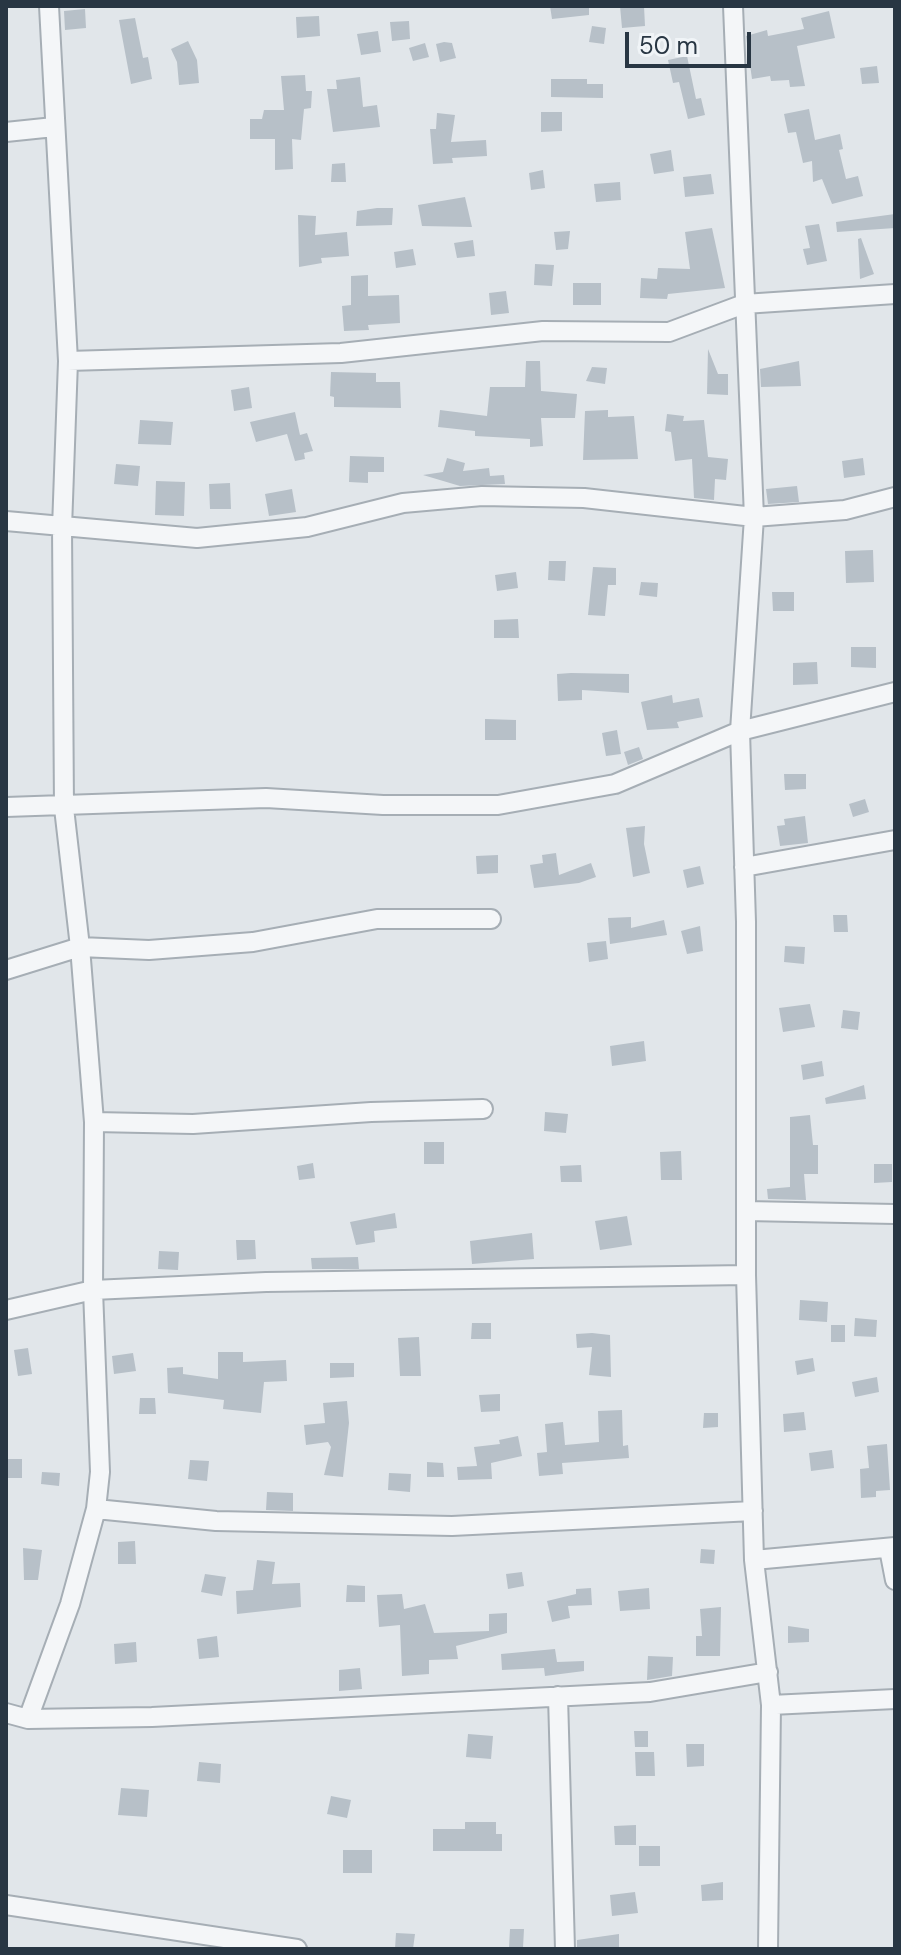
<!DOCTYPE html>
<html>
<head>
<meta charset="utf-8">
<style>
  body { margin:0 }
  #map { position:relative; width:901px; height:1955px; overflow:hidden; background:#e1e6ea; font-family:"DM Sans",sans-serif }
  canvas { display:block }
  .frame { position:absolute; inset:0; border:8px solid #283643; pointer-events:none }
  .scale { position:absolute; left:625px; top:32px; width:126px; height:36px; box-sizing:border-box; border:4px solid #283643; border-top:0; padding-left:10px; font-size:24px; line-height:28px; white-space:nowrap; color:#283643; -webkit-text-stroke:6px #f0f4f7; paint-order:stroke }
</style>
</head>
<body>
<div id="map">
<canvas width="901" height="1955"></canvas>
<div class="frame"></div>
<div class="scale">50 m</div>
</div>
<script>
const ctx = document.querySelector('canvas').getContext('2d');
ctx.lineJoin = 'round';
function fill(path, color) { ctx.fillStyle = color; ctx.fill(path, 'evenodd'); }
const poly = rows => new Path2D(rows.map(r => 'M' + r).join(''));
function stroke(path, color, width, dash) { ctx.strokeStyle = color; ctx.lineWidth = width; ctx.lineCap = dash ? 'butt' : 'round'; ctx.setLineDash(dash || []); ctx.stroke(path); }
fill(poly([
  [550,6,589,6,589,15,552,19],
  [620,6,644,6,645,26,622,28],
  [85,9,86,28,65,30,64,11],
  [829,11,835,38,797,46,805,86,790,87,789,80,771,81,770,76,752,79,746,36,767,30,768,36,804,29,801,18],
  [319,16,320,36,297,38,296,17],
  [135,18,143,58,148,57,152,79,131,84,119,20],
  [409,21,410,39,392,41,390,22],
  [592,26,606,28,604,44,589,42],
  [378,31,381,52,361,55,357,34],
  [188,41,197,60,199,83,179,85,177,62,171,49],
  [444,42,452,43,456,58,440,62,436,44],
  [425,43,429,57,413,61,409,48],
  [687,56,696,99,701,98,705,115,688,119,679,82,673,83,668,60],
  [877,66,879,83,862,84,860,68],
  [305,75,306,91,312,91,311,108,304,109,301,140,292,139,293,169,275,170,275,139,250,139,250,119,262,119,264,110,284,110,281,76],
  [360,77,363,107,377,105,380,127,333,132,327,89,337,89,336,80],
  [551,79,587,79,587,84,603,84,603,98,551,97],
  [809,109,815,140,840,134,843,149,839,150,846,179,858,176,863,196,832,204,822,179,813,182,812,161,803,163,796,132,788,133,784,114],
  [541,112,562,112,562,131,541,132],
  [437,113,455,115,451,142,486,140,487,156,452,158,453,163,433,164,430,129,436,129],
  [671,150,674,171,654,174,650,154],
  [345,163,346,182,331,182,332,164],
  [543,170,545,188,531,190,529,173],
  [711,174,714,194,685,197,683,177],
  [620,182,621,200,596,202,594,184],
  [465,197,472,227,422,226,418,205],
  [377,208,393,208,392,225,356,226,357,211],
  [895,214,895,228,837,232,836,222],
  [298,215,316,216,315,235,347,232,349,256,321,258,322,263,299,267],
  [819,224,827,261,807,265,803,249,810,248,805,226],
  [712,228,725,288,668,294,667,299,640,298,641,278,657,279,658,268,690,269,685,232],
  [570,231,568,249,556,250,554,232],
  [861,238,874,274,860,279,858,239],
  [473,240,475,256,457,258,454,243],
  [413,249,416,265,396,268,394,252],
  [535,264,554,265,552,286,534,285],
  [368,275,368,296,399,295,400,323,368,325,369,330,344,331,342,306,351,305,351,276],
  [573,283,601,283,601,305,573,305],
  [506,291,509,313,491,315,489,293],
  [708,349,718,374,728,374,728,395,707,394],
  [526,361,540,361,541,391,577,394,575,418,541,418,543,446,530,447,530,439,475,436,475,431,438,427,440,410,487,416,490,387,525,387],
  [799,361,801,386,761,387,760,369],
  [592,367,607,368,605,384,586,381],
  [331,372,376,373,376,382,400,382,401,408,334,407,334,397,330,396],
  [249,387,252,408,234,411,231,390],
  [608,410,608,417,634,416,638,459,583,460,585,411],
  [295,412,300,435,307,433,313,451,304,453,305,459,295,461,287,434,256,442,250,422],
  [667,414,684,416,683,421,704,420,708,457,728,459,726,480,715,479,714,500,694,498,692,459,675,461,671,432,665,431],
  [140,420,173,422,171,445,138,444],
  [350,456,384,457,384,472,368,472,368,483,349,482],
  [447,458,465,463,463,471,489,468,490,476,504,475,505,484,460,486,423,475,443,472],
  [863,458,865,475,844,478,842,461],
  [116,464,140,466,138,486,114,484],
  [156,481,185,482,184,516,155,515],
  [230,483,231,509,210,509,209,484],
  [797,486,799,502,768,504,766,489],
  [292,489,296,512,269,516,265,494],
  [873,550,874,582,846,583,845,551],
  [549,561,566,561,565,581,548,580],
  [593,567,616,568,616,585,608,585,605,616,588,615],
  [516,572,518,588,497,591,495,575],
  [641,582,658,583,657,597,639,595],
  [772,592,794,592,794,611,773,611],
  [518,619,519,638,494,638,494,620],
  [851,647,876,647,876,668,851,667],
  [817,662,818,684,793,685,793,663],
  [571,673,629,674,629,693,582,690,582,700,558,701,557,674],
  [672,695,673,703,699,698,703,717,677,722,679,728,647,730,641,702],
  [485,719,516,720,516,740,485,740],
  [617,730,621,754,606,756,602,733],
  [639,747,643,759,628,765,624,752],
  [784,774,806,774,806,789,785,790],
  [865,799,869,812,853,817,849,804],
  [805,816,808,843,780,846,777,826,785,825,784,819],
  [645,826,644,844,650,873,633,877,626,828],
  [556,853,559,875,591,863,596,877,579,883,534,888,530,865,543,863,542,855],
  [498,855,498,873,477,874,476,856],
  [700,866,704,884,687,888,683,870],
  [833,915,847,915,848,932,834,932],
  [631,917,631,928,664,920,667,935,610,944,608,918],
  [700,926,703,951,687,954,681,931],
  [606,941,608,959,589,962,587,943],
  [785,946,805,947,804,964,784,962],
  [810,1004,815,1027,783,1032,779,1008],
  [843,1010,860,1012,858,1030,841,1028],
  [644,1041,646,1061,612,1066,610,1046],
  [822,1061,824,1076,803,1080,801,1065],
  [864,1085,866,1099,826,1104,825,1098],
  [545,1112,568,1114,566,1133,544,1131],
  [810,1115,813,1145,818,1145,818,1174,804,1174,806,1200,768,1199,767,1189,790,1187,790,1117],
  [424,1142,444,1142,444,1164,424,1164],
  [681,1151,682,1180,661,1180,660,1152],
  [313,1163,315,1178,299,1180,297,1166],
  [874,1164,892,1164,892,1182,874,1183],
  [581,1165,582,1182,561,1182,560,1166],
  [395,1213,397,1228,374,1231,375,1242,356,1245,350,1222],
  [627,1216,632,1245,600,1250,595,1221],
  [532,1233,534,1259,472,1264,470,1241],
  [236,1240,255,1240,256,1259,237,1260],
  [159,1251,179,1252,178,1270,158,1269],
  [358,1257,359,1269,312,1269,311,1258],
  [800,1300,828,1302,827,1322,799,1320],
  [855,1318,877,1320,876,1337,854,1336],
  [472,1323,491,1323,491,1339,471,1339],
  [831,1325,845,1325,845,1342,831,1342],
  [592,1333,610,1335,611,1377,589,1375,592,1347,577,1348,576,1334],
  [419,1337,421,1376,400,1376,398,1338],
  [28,1348,32,1374,18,1376,14,1350],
  [218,1352,243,1352,243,1362,286,1360,287,1381,264,1382,261,1413,223,1409,224,1400,168,1393,167,1368,183,1367,183,1374,218,1379],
  [133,1353,136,1371,114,1374,112,1356],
  [813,1358,815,1371,797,1375,795,1361],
  [330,1363,354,1363,354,1377,330,1378],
  [877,1377,879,1392,855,1397,852,1382],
  [500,1394,500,1411,481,1412,479,1395],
  [140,1398,155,1398,156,1414,139,1414],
  [347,1401,349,1423,343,1477,324,1475,331,1447,328,1442,306,1445,304,1425,325,1423,323,1403],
  [622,1410,623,1446,628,1445,629,1458,562,1463,563,1474,539,1476,537,1453,547,1452,545,1424,563,1422,565,1445,599,1442,598,1411],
  [804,1412,806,1430,784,1432,783,1414],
  [704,1413,718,1413,718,1427,703,1428],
  [518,1436,522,1456,491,1463,492,1479,458,1480,457,1467,477,1466,474,1447,500,1444,499,1440],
  [887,1444,890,1490,876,1491,876,1497,861,1498,860,1469,869,1468,867,1446],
  [832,1450,834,1468,811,1471,809,1453],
  [6,1459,22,1459,22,1478,6,1478],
  [190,1460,209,1461,207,1481,188,1479],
  [427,1462,443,1463,444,1477,427,1477],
  [42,1472,60,1473,59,1486,41,1484],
  [389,1473,411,1474,410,1492,388,1490],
  [267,1492,293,1493,293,1511,266,1510],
  [135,1541,136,1564,118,1564,118,1542],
  [23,1548,42,1550,38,1580,24,1580],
  [701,1549,715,1550,714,1564,700,1563],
  [257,1560,275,1562,272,1584,300,1583,301,1607,237,1614,236,1591,253,1590],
  [522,1572,524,1586,508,1589,506,1574],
  [205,1574,226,1577,222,1596,201,1592],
  [347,1585,365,1586,365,1602,346,1602],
  [591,1588,592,1605,568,1606,570,1618,552,1622,547,1601,576,1594,576,1589],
  [649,1588,650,1609,620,1611,618,1591],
  [402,1594,404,1609,425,1604,434,1633,489,1631,489,1614,507,1613,507,1633,456,1646,458,1659,429,1660,429,1674,402,1676,400,1625,379,1627,377,1595],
  [721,1607,720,1656,696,1656,696,1636,702,1636,700,1609],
  [788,1626,809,1629,809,1642,788,1643],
  [217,1636,219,1657,199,1659,197,1639],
  [136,1642,137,1662,115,1664,114,1644],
  [555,1649,557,1662,584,1661,584,1671,545,1676,544,1668,502,1670,501,1654],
  [648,1656,673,1657,672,1676,647,1680],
  [360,1668,362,1689,339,1691,339,1670],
  [634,1731,648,1731,648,1747,635,1747],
  [468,1734,493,1736,491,1759,466,1757],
  [686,1744,704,1744,704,1766,687,1767],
  [635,1752,654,1752,655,1776,636,1776],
  [199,1762,221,1764,220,1783,197,1781],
  [121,1788,149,1790,147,1817,118,1815],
  [331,1796,351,1800,347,1818,327,1814],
  [465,1822,496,1822,496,1834,502,1834,502,1851,433,1851,433,1829,465,1829],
  [636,1825,636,1845,615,1845,614,1826],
  [639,1846,660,1846,660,1866,639,1866],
  [343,1850,372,1850,372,1873,343,1873],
  [723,1882,723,1900,702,1901,701,1885],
  [635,1892,638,1913,612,1916,610,1895],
  [510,1929,524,1929,523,1948,509,1948],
  [396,1933,415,1934,413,1949,395,1949],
  [619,1934,619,1949,577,1949,577,1940]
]), '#b7c0c8');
const minor = poly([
  [733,6,754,517,740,731,746,922,746,1275,754,1560,771,1705,768,1949],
  [6,132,54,127],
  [68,361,341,353,543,331,669,332,744,304,895,294],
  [6,521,197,538,307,527,403,503,482,496,584,498,754,517,845,510,895,497],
  [6,807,266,798,383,805,498,805,615,784,740,731,895,692],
  [744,867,895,840],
  [6,970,80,947,149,950,253,942,377,919,491,919],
  [94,1122,193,1124,371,1112,483,1109],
  [746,1211,895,1214],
  [6,1310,93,1290,266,1282,746,1275],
  [96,1509,216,1521,452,1526,753,1511],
  [889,1549,895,1580],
  [754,1560,895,1547],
  [558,1696,565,1949],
  [771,1705,895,1699],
  [6,1713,28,1719,152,1717,650,1692,768,1672],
  [28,1719,70,1604,96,1509,100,1472,93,1290,94,1122,80,947,64,808,62,528,68,361,49,6],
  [6,1905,297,1949]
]);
stroke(minor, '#a6aeb5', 22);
stroke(minor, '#f4f6f8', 18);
</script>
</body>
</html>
